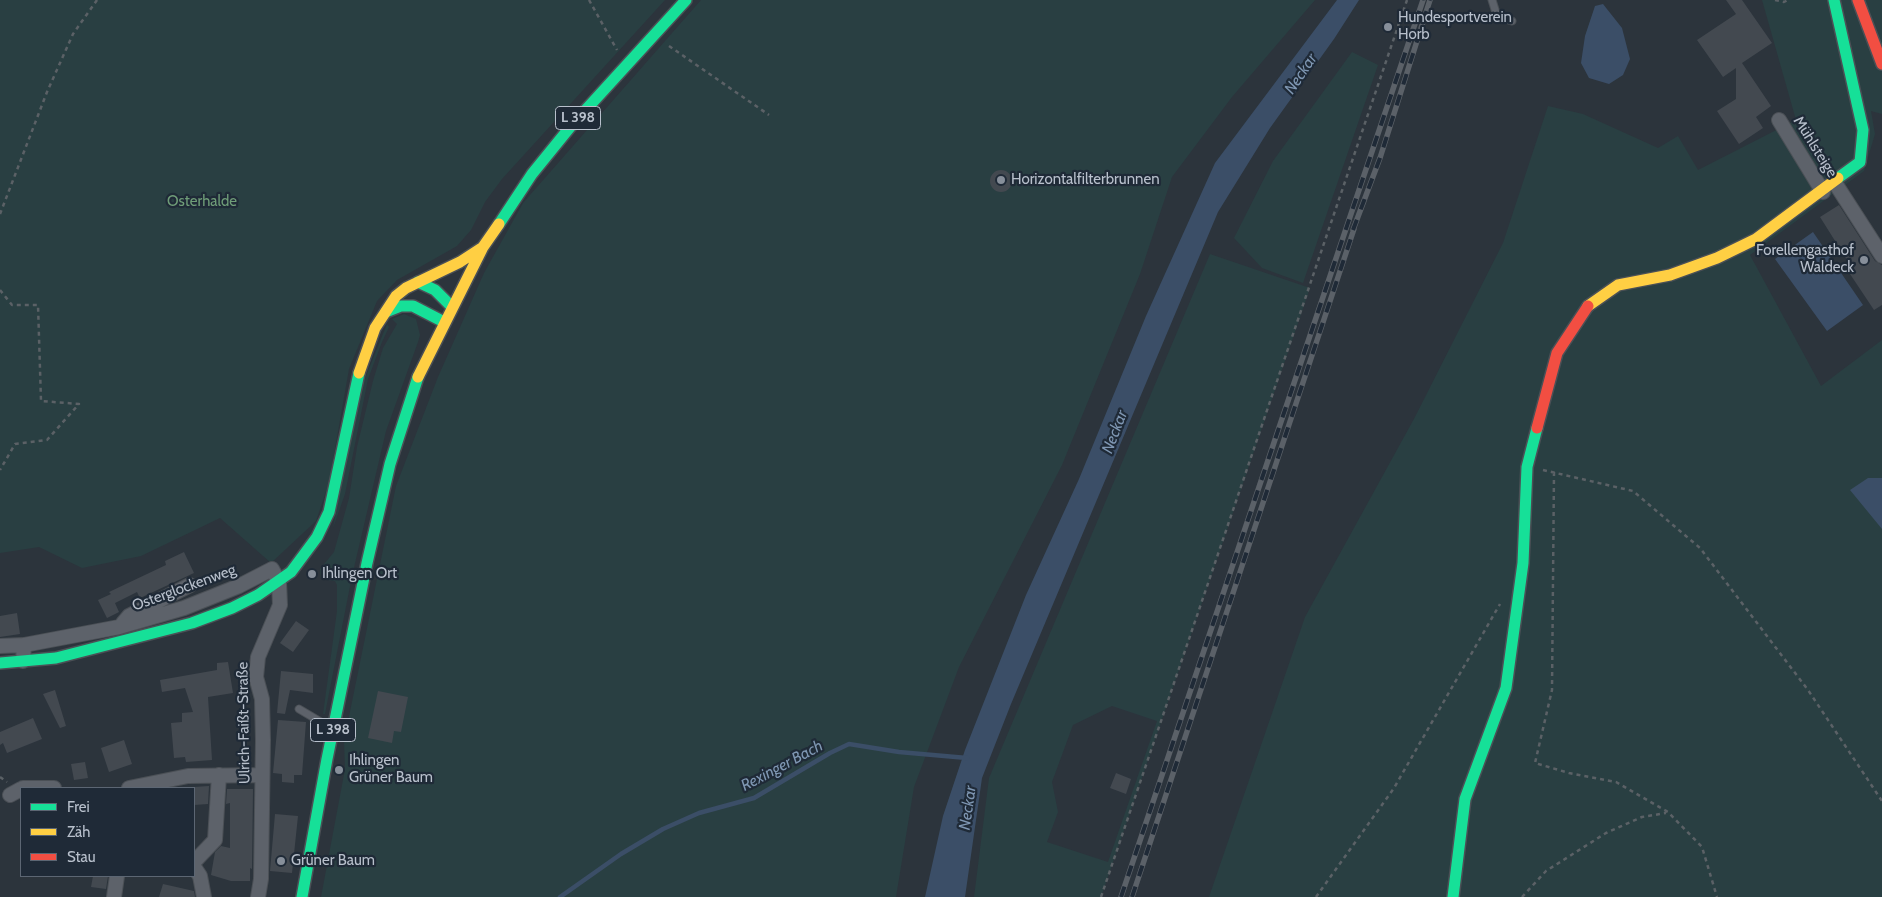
<!DOCTYPE html>
<html>
<head>
<meta charset="utf-8">
<style>
  body { margin:0 }
  #map { position:relative; width:1882px; height:897px; overflow:hidden; background:#2c343c; font-family:Cabin,sans-serif }
  canvas { display:block }
  .legend { position:absolute; left:20px; top:787px; width:175px; height:90px; box-sizing:border-box; background:#1f2a37; border:1px solid #5c6673; margin:0; padding:6px 9px; list-style:none; font-size:15px; color:#b8c0cc }
  .legend li { display:flex; align-items:center; gap:10px; height:25px }
  .legend b { width:25px; border:1px solid #5c6673 }
</style>
</head>
<body>
<div id="map">
<canvas width="1882" height="897"></canvas>
<ul class="legend">
<li><b style="height:6px;background:#16e098"></b>Frei</li>
<li><b style="height:6px;background:#ffcf43"></b>Zäh</li>
<li><b style="height:6px;background:#f24e42"></b>Stau</li>
</ul>
</div>
<script>
const ctx = document.querySelector('canvas').getContext('2d');
ctx.lineJoin = 'round';
function fill(path, color) { ctx.fillStyle = color; ctx.fill(path, 'evenodd'); }
const poly = rows => new Path2D(rows.map(r => 'M' + r).join(''));
function stroke(path, color, width, dash) { ctx.strokeStyle = color; ctx.lineWidth = width; ctx.lineCap = dash ? 'butt' : 'round'; ctx.setLineDash(dash || []); ctx.stroke(path); }
function label(font, color, halo, rows, align = 'center') {
  ctx.font = font + ' Cabin,sans-serif'; ctx.lineWidth = 4.5; ctx.setLineDash([]); ctx.textBaseline = 'middle'; ctx.strokeStyle = halo; ctx.fillStyle = color; for (const [text, x, y, turn = 0] of rows) {
    ctx.save(); ctx.translate(x, y); ctx.rotate((+turn || 0) * Math.PI / 180); ctx.textAlign = isNaN(turn) ? turn : align; if (halo) ctx.strokeText(text, 0, 0); ctx.fillText(text, 0, 0); ctx.restore();
  }
}
fill(poly([
  [0,0,665,0,502,179,485,202,471,230,457,246,397,280,377,301,349,369,329,483,316,521,271,563,220,518,141,556,82,568,39,547,0,553],
  [701,0,1315,0,1232,97,1172,177,1140,274,1062,465,959,667,914,787,896,897,321,897,345,769,344,741,396,486,438,377,484,273,523,203],
  [1762,0,1882,0,1882,114,1871,111,1875,134,1864,171,1750,255,1821,386,1882,340,1882,897,1209,897,1305,617,1415,417,1503,243,1548,106,1583,114,1658,148,1678,136,1698,170,1796,120],
  [1352,52,1378,65,1303,283,1262,268,1234,238,1273,161],
  [1210,254,1310,288,1101,897,974,897,989,778],
  [1112,706,1157,721,1108,862,1047,842,1058,812,1052,782,1073,725],
  [404,314,416,319,420,335,418,342,386,431,352,576,325,714,323,714,337,611,337,585,335,581,321,579,320,569,334,552,349,498,357,447,373,381,383,348,397,324,392,319],
  [387,324,389,327,382,342,368,379,345,494,333,528,359,393]
]), '#293f42');
fill(poly([
  [1337,0,1359,0,1334,39,1270,128,1218,212,1011,704,982,778,965,897,925,897,943,816,965,750,1026,595,1079,479,1146,316,1215,163],
  [1603,4,1622,28,1630,59,1623,75,1609,84,1589,78,1581,63,1585,36,1595,6],
  [1813,232,1863,305,1827,331,1775,259],
  [1868,478,1882,478,1882,529,1850,490]
]), '#3b4e67');
stroke(poly([
  [560,897,621,854,663,829,699,813,754,798,830,753,849,744,899,752,967,758]
]), '#3b4e67', 4.5);
fill(poly([
  [1726,0,1742,0,1772,43,1742,63,1771,106,1756,117,1763,128,1739,144,1717,111,1736,99,1736,68,1723,77,1697,40,1736,14],
  '990 181a11 11 0 1 1 22 0a11 11 0 1 1-22 0Z',
  [1839,205,1875,261,1882,265,1882,305,1874,310,1850,274,1854,271,1820,217],
  [184,552,194,573,140,598,137,592,115,603,119,612,107,618,98,600,111,594,109,592,166,565,165,561],
  [17,613,20,634,0,637,0,616],
  [296,621,309,630,293,652,280,643],
  [228,662,233,693,208,697,212,760,186,762,185,757,174,758,171,723,182,722,182,713,193,712,185,688,162,692,160,680,217,670,217,663],
  [281,671,313,674,313,693,290,690,285,714,277,713],
  [55,690,66,726,60,728,43,694],
  [378,691,408,697,401,732,394,731,392,743,368,738],
  [33,718,42,739,7,753,3,743,0,745,0,732],
  [278,720,306,722,302,775,294,775,294,783,282,782,282,774,273,773],
  [124,740,132,764,109,772,101,748],
  [85,762,88,778,74,780,71,764],
  [1116,773,1131,779,1126,794,1110,788],
  [209,786,208,804,194,805,194,787],
  [227,789,253,789,252,869,250,868,250,881,231,881,211,875,215,852,221,846,230,848,230,803,226,804],
  [275,814,298,816,292,873,270,871],
  [93,876,108,876,106,889,91,887],
  [163,884,194,891,195,897,159,897]
]), '#434950');
const lane = poly([
  [1492,0,1497,16,1512,21],
  [299,709,331,728]
]);
const street = poly([
  [1779,120,1823,192],
  [1835,183,1882,256],
  [123,623,129,616,190,585],
  [0,646,24,645],
  [23,661,24,645,119,627,184,608,239,586,272,569,279,582,280,605,258,657,256,677,262,699,263,740,261,879,258,897],
  [23,788,54,788],
  [129,788,188,776,262,775],
  [10,795,21,789],
  [194,862,215,840,219,775],
  [194,867,200,876,204,897],
  [114,897,117,876]
]);
const fast = poly([
  [1834,0,1863,130,1860,162,1838,178],
  [499,224,532,174,571,126,686,0],
  [418,282,435,290,452,307],
  [386,312,401,306,413,306,444,322],
  [0,663,56,658,192,623,232,608,258,595,291,572,317,537,329,512,359,373],
  [302,897,327,759,367,563,390,464,418,377],
  [1453,897,1465,799,1506,688,1523,563,1527,467,1537,428]
]);
const slow = poly([
  [1588,306,1618,285,1670,275,1717,258,1756,239,1838,178],
  [359,373,375,328,396,296,406,288,460,262,483,247],
  [418,377,483,247,499,224]
]);
const jam = poly([
  [1858,0,1882,64],
  [1537,428,1557,353,1588,306]
]);
stroke(lane, '#4b5056', 9);
stroke(street, '#4b5056', 16);
stroke(fast, '#4b5056', 14);
stroke(slow, '#4b5056', 14);
stroke(jam, '#4b5056', 14);
stroke(poly([
  [589,0,617,50],
  [1775,0,1784,2,1788,0],
  [669,46,769,115],
  [0,214,47,92,73,34,97,0],
  [0,290,12,305,38,305,41,401,79,404,47,440,15,444,0,470],
  [1543,470,1633,491,1700,548,1808,690,1882,801],
  [1554,472,1552,690,1535,763,1569,773,1616,782,1668,812,1702,847,1717,897],
  [0,777,7,782],
  [1101,897,1407,0],
  [1316,897,1394,788,1500,604],
  [1522,897,1546,871,1606,833,1642,817,1666,813]
]), '#5b6166', 2.5, [4, 4]);
stroke(lane, '#5d626a', 7);
stroke(street, '#5d626a', 14);
stroke(fast, '#16e098', 11);
stroke(slow, '#ffcf43', 11);
stroke(jam, '#f24e42', 11);
const rail = poly([
  [1353,230,1380,158,1430,0],
  [1121,897,1423,0],
  [1132,897,1354,229]
]);
stroke(rail, '#5b6168', 5.5);
stroke(rail, '#1f2a37', 4, [11]);
for (const [x, y, r, color] of [
  [1388,27,5,"#878f9a"],
  [1001,180,5,"#878f9a"],
  [1864,260,5,"#878f9a"],
  [312,574,5,"#878f9a"],
  [339,770,5,"#878f9a"],
  [281,861,5,"#878f9a"]
]) { const dot = new Path2D(); dot.arc(x, y, r, 0, 2 * Math.PI); ctx.fillStyle = color; ctx.fill(dot); stroke(dot, '#1f2a37', 2); }
for (const [x, y, w] of [
  [578,118,45],
  [333,730,45]
]) { const box = new Path2D(); box.roundRect(x - w / 2, y - 11.5, w, 23, 4); ctx.fillStyle = '#1f2a37'; ctx.fill(box); stroke(box, '#b8c0cc', 1); }
label('bold 14px', '#b8c0cc', null, [
  ["L 398",578,118],
  ["L 398",333,730]
]);
label('15px', '#b8c0cc', '#1f2a37', [
  ["Hundesportverein",1398,18],
  ["Horb",1398,35],
  ["Horizontalfilterbrunnen",1011,180],
  ["Forellengasthof",1854,251,"right"],
  ["Waldeck",1854,268,"right"],
  ["Ihlingen Ort",322,574],
  ["Ihlingen",349,761],
  ["Grüner Baum",349,778],
  ["Grüner Baum",291,861]
], 'left');
label('15px', '#b8c0cc', '#1f2a37', [
  ["Mühlsteige",1815,147,58],
  ["Osterglockenweg",184,588,-20],
  ["Ulrich-Faißt-Straße",244,723,-91]
]);
label('15px', '#6f9d78', '#1f2a37', [
  ["Osterhalde",202,202]
]);
label('italic 16px', '#7f97b3', '#1f2a37', [
  ["Neckar",1301,74,-56],
  ["Neckar",1115,432,-69],
  ["Rexinger Bach",782,766,-28],
  ["Neckar",968,808,-82]
]);
</script>
</body>
</html>
